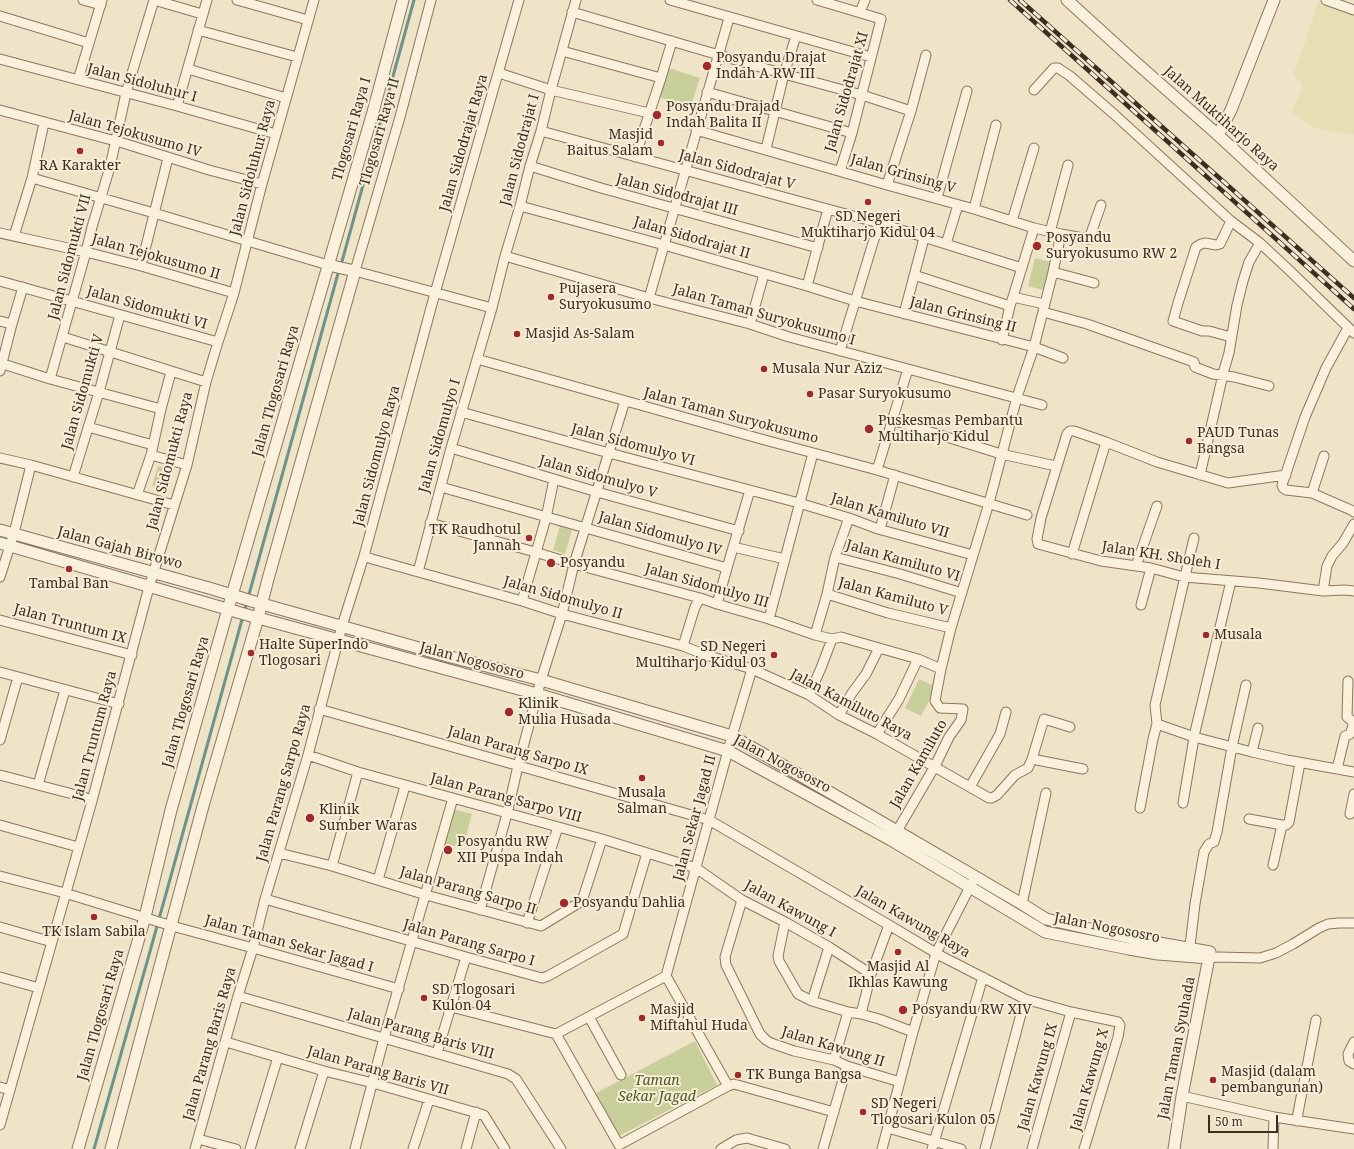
<!DOCTYPE html>
<html>
<head>
<meta charset="utf-8">
<style>
  body { margin:0 }
  #map { position:relative; width:1354px; height:1149px; overflow:hidden; background:#f0e4c8; font-family:"Noto Serif",serif }
  canvas { display:block }
  .scale { position:absolute; left:1208px; top:1115px; width:70px; height:18px; box-sizing:border-box; border:2px solid #3d2e20; border-top:0; padding-left:5px; font-size:12px; line-height:14px; white-space:nowrap; color:#3d2e20; -webkit-text-stroke:3px #f7eed8; paint-order:stroke }
</style>
</head>
<body>
<div id="map">
<canvas width="1354" height="1149"></canvas>
<div class="scale">50 m</div>
</div>
<script>
const ctx = document.querySelector('canvas').getContext('2d');
ctx.lineJoin = 'round';
function fill(path, color) { ctx.fillStyle = color; ctx.fill(path, 'evenodd'); }
const poly = rows => new Path2D(rows.map(r => 'M' + r).join(''));
function stroke(path, color, width, dash) { ctx.strokeStyle = color; ctx.lineWidth = width; ctx.lineCap = dash ? 'butt' : 'round'; ctx.setLineDash(dash || []); ctx.stroke(path); }
function label(font, color, halo, rows, align = 'center') {
  ctx.font = font + ' "Noto Serif",serif'; ctx.lineWidth = 4; ctx.setLineDash([]); ctx.textBaseline = 'middle'; ctx.strokeStyle = halo; ctx.fillStyle = color; for (const [text, x, y, turn = 0] of rows) {
    ctx.save(); ctx.translate(x, y); ctx.rotate((+turn || 0) * Math.PI / 180); ctx.textAlign = isNaN(turn) ? turn : align; if (halo) ctx.strokeText(text, 0, 0); ctx.fillText(text, 0, 0); ctx.restore();
  }
}
fill(poly([
  [1318,2,1354,15,1354,135,1315,128,1292,112,1303,85,1293,74,1304,46]
]), '#e6deb5');
fill(poly([
  [669,68,700,78,690,108,659,97],
  [1035,258,1050,262,1043,290,1028,286],
  [158,466,170,469,165,489,152,486],
  [560,526,572,530,565,554,553,550],
  [919,679,936,687,921,716,905,708],
  [453,809,472,814,463,848,444,843],
  [695,1041,717,1085,619,1136,596,1093]
]), '#c9cf9b');
stroke(poly([
  [341,265,414,0],
  [94,1149,149,955,339,270]
]), '#6f938a', 3);
const minor = poly([
  [83,0,101,5],
  [154,0,202,14],
  [237,0,308,20],
  [431,0,400,117,355,271,492,308],
  [670,0,871,57],
  [817,0,881,19,852,133,840,171],
  [1326,0,1354,10],
  [572,12,784,74,862,95,911,111],
  [860,12,865,0],
  [0,16,89,43],
  [198,30,297,57],
  [562,51,661,78],
  [0,59,177,106,276,134],
  [188,69,286,98],
  [499,73,551,90,649,113],
  [78,80,102,0],
  [1034,90,1054,68,1058,68,1070,76,1115,115,1231,221,1260,243,1289,270,1354,333],
  [707,92,852,133],
  [177,106,207,0],
  [0,110,123,143,209,170,262,184],
  [696,130,887,185,974,209,1034,228,1061,234,1089,239,1101,205],
  [541,131,879,223,1022,268],
  [766,149,784,74,796,36],
  [635,157,661,78,672,41],
  [530,166,601,188,818,248],
  [32,178,154,213,328,265],
  [887,185,911,111,926,55],
  [937,198,967,91],
  [520,206,664,245,807,286,855,301,1034,347,1063,358],
  [974,209,996,125],
  [1012,221,1034,148],
  [1231,221,1220,244,1216,245,1205,243,1201,244,1196,247,1178,303,1173,321,1202,331,1209,331,1231,337],
  [1050,232,1068,165],
  [0,233,86,252,141,266,234,293],
  [14,236,32,178,44,123],
  [946,244,958,205],
  [505,256,649,298,750,324,789,337,1042,405],
  [141,266,168,158],
  [1053,272,1094,283],
  [914,275,1010,306],
  [0,281,218,342],
  [807,286,828,209],
  [1013,297,1044,304],
  [649,298,729,18],
  [1043,312,1087,324,1194,362,1195,367,1213,374,1234,377,1269,386],
  [904,314,924,238],
  [0,321,12,324],
  [750,324,764,274],
  [1348,328,1326,368,1305,417,1282,485,1283,488,1286,490,1312,493,1353,511,1354,512],
  [63,337,206,382],
  [1002,340,1010,306,1013,297,1034,228],
  [840,351,879,223],
  [477,359,761,439,877,470,1027,515],
  [0,363,50,379,161,409],
  [0,371,12,324,23,287],
  [50,379,86,252,92,227,110,167,126,93,154,0],
  [461,412,609,453,799,503,849,518,878,529,973,555],
  [892,420,1001,454,1056,466],
  [88,427,153,445],
  [451,448,597,492,739,531],
  [151,455,187,465],
  [0,458,31,465,174,505],
  [877,470,908,369],
  [1200,475,1224,370,1229,353,1237,305,1243,281,1249,262,1260,243],
  [1286,475,1228,483,1157,462,1106,442,1074,431,1070,431,1067,434,1041,518,1037,539,1038,544,1101,561,1151,568,1184,577,1259,583,1323,591,1345,590,1354,591],
  [73,477,99,392,120,315],
  [441,487,727,568],
  [1312,493,1324,456],
  [137,495,151,455,161,409,171,372],
  [430,523,535,552,574,564,700,598,717,604,769,619,815,635,832,639,841,637,879,648,918,659,941,669],
  [880,529,895,475],
  [733,547,785,559],
  [1072,554,1106,442],
  [364,556,372,559,522,601,562,614,683,646,706,655,752,669,809,695,839,715,877,734,989,798,992,798,997,795,1015,775,1028,768,1032,759,1044,719,1070,727],
  [835,557,900,574,962,593],
  [1136,566,1157,506],
  [418,572,451,448,492,308,505,256,520,206,530,166,541,131,551,90,576,0],
  [0,577,14,533,31,465],
  [1323,591,1327,566,1332,556,1343,543,1354,524],
  [827,594,888,613,951,628],
  [522,601,546,518,554,479],
  [717,604,727,568,750,490],
  [1141,605,1151,568],
  [769,619,813,453],
  [0,620,132,655],
  [815,635,827,594,835,557,849,518],
  [683,646,695,607,700,598],
  [0,672,119,704],
  [809,695,821,668,832,639],
  [319,709,709,820,889,925,941,956,1025,999,1071,1012,1118,1022,1120,1025,1118,1037,1084,1149],
  [839,715,852,693,866,674,879,648],
  [1157,724,1194,737,1252,752,1287,760,1354,772],
  [877,734,899,699,918,659],
  [0,740,18,677],
  [1252,752,1258,728],
  [308,755,358,772,602,839,696,868,742,900,785,922,829,947,871,974],
  [1032,759,1083,769],
  [1337,769,1345,736,1350,734,1353,726,1352,721,1347,717,1348,681],
  [0,775,84,797,92,801],
  [38,785,65,690],
  [970,787,1000,734,1006,712],
  [1183,803,1195,732,1231,581],
  [1140,808,1153,739,1157,724,1155,705,1194,538],
  [1350,814,1354,794],
  [1249,819,1282,825,1286,825,1289,822,1300,763],
  [0,825,78,847],
  [897,831,935,766,949,737,961,720,963,709,940,708,935,701,941,669,951,628,989,503,1017,397,1034,347,1053,272,1061,234],
  [279,853,332,866,426,895,541,926,582,901,602,839],
  [1273,865,1282,825],
  [332,866,358,772],
  [0,876,65,893,172,926,253,948,399,989],
  [378,880,405,786],
  [265,899,466,957,542,978,548,976,623,934,647,853],
  [742,900,725,957,726,965,760,1034,766,1040,771,1043,794,1051,834,1060,847,1066,900,1082],
  [1022,904,1046,793],
  [480,910,507,814,518,766,541,680,562,614,574,564,625,401],
  [785,922,778,956,779,961,798,994,812,1001,848,1012,861,1014,879,1019,913,1032],
  [527,923,558,827],
  [0,927,52,942],
  [1189,954,1195,904,1204,852,1209,844,1214,842,1217,832,1232,747,1246,685],
  [1209,958,1218,957,1260,958,1276,953,1293,944,1319,928,1328,924,1339,923,1354,923],
  [666,976,728,1086,619,1145,556,1034,666,976],
  [666,976,732,736,752,669],
  [0,977,39,988],
  [238,996,508,1074,516,1079,561,1149],
  [812,1001,829,947],
  [451,1007,556,1034],
  [861,1014,871,974,889,925],
  [589,1017,621,1075],
  [226,1042,324,1071,373,1083,484,1115,505,1149],
  [1354,1042,1348,1054,1349,1061,1354,1064],
  [437,1053,466,957],
  [834,1060,848,1012],
  [728,1086,734,1084,834,1112],
  [0,1087,10,1090],
  [1182,1096,1274,1117,1354,1129],
  [1297,1121,1298,1113,1316,1020],
  [0,1125,92,801,149,587,187,465,206,382,218,342,234,293,262,184,314,0],
  [888,1128,961,1149],
  [198,1139,236,1149],
  [195,1149,238,996,253,948,265,899,308,755,342,626,364,556,435,293,519,0],
  [250,1149,278,1057],
  [300,1149,324,1071],
  [355,1149,384,1038,453,798],
  [413,1149,429,1100],
  [466,1149,476,1112],
  [721,1149,736,1140,747,1138,785,1149],
  [823,1149,847,1066],
  [882,1149,913,1032,936,953,973,881],
  [932,1149,983,977],
  [985,1149,1025,999],
  [1032,1149,1071,1012],
  [1273,1149,1274,1117]
]);
const tertiary = poly([
  [1067,0,1133,60,1218,135,1354,261],
  [1218,135,1231,110,1274,0],
  [0,530,209,588,255,602,451,657,541,680,732,736,890,827,1022,904,1046,919,1131,938,1210,952,1182,1096,1174,1149],
  [0,543,251,616,537,694,728,751,891,840,1045,932,1129,949,1158,954,1209,958],
  [78,1149,145,917,171,810,228,609,373,112,403,0],
  [111,1149,203,806,258,618,268,579,355,271,328,265]
]);
stroke(minor, '#8d765c', 11);
stroke(tertiary, '#8d765c', 13);
stroke(minor, '#faf1dc', 9);
stroke(tertiary, '#faf1dc', 11);
const rail = poly([
  [1010,0,1354,309],
  [1020,0,1354,298]
]);
stroke(rail, '#3d2e20', 4.5);
stroke(rail, '#f7eed8', 3, [9]);
for (const [x, y, r, color] of [
  [707,66,5,"#9e2a2b"],
  [657,115,5,"#9e2a2b"],
  [661,143,4,"#9e2a2b"],
  [80,151,4,"#9e2a2b"],
  [868,202,4,"#9e2a2b"],
  [1037,246,5,"#9e2a2b"],
  [551,297,4,"#9e2a2b"],
  [517,334,4,"#9e2a2b"],
  [764,369,4,"#9e2a2b"],
  [810,394,4,"#9e2a2b"],
  [869,429,5,"#9e2a2b"],
  [1189,441,4,"#9e2a2b"],
  [529,538,4,"#9e2a2b"],
  [551,563,5,"#9e2a2b"],
  [69,569,4,"#9e2a2b"],
  [1206,635,4,"#9e2a2b"],
  [251,653,4,"#9e2a2b"],
  [774,655,4,"#9e2a2b"],
  [509,712,5,"#9e2a2b"],
  [642,778,4,"#9e2a2b"],
  [310,818,5,"#9e2a2b"],
  [448,850,5,"#9e2a2b"],
  [564,903,5,"#9e2a2b"],
  [94,917,4,"#9e2a2b"],
  [898,952,4,"#9e2a2b"],
  [424,998,4,"#9e2a2b"],
  [903,1010,5,"#9e2a2b"],
  [642,1018,4,"#9e2a2b"],
  [738,1075,4,"#9e2a2b"],
  [1213,1080,4,"#9e2a2b"],
  [863,1112,4,"#9e2a2b"]
]) { const dot = new Path2D(); dot.arc(x, y, r, 0, 2 * Math.PI); ctx.fillStyle = color; ctx.fill(dot); stroke(dot, '#f7eed8', 1.5); }
label('14px', '#3d2e20', '#f7eed8', [
  ["Posyandu Drajat",716,58],
  ["Indah A RW III",716,74],
  ["Posyandu Drajad",666,107],
  ["Indah Balita II",666,123],
  ["Masjid",653,135,"right"],
  ["Baitus Salam",653,151,"right"],
  ["RA Karakter",80,166,"center"],
  ["SD Negeri",868,217,"center"],
  ["Muktiharjo Kidul 04",868,233,"center"],
  ["Posyandu",1046,238],
  ["Suryokusumo RW 2",1046,254],
  ["Pujasera",559,289],
  ["Suryokusumo",559,305],
  ["Masjid As-Salam",525,334],
  ["Musala Nur Aziz",772,369],
  ["Pasar Suryokusumo",818,394],
  ["Puskesmas Pembantu",878,421],
  ["Multiharjo Kidul",878,437],
  ["PAUD Tunas",1197,433],
  ["Bangsa",1197,449],
  ["TK Raudhotul",521,530,"right"],
  ["Jannah",521,546,"right"],
  ["Posyandu",560,563],
  ["Tambal Ban",69,584,"center"],
  ["Musala",1214,635],
  ["Halte SuperIndo",259,645],
  ["Tlogosari",259,661],
  ["SD Negeri",766,647,"right"],
  ["Multiharjo Kidul 03",766,663,"right"],
  ["Klinik",518,704],
  ["Mulia Husada",518,720],
  ["Musala",642,793,"center"],
  ["Salman",642,809,"center"],
  ["Klinik",319,810],
  ["Sumber Waras",319,826],
  ["Posyandu RW",457,842],
  ["XII Puspa Indah",457,858],
  ["Posyandu Dahlia",573,903],
  ["TK Islam Sabila",94,932,"center"],
  ["Masjid Al",898,967,"center"],
  ["Ikhlas Kawung",898,983,"center"],
  ["SD Tlogosari",432,990],
  ["Kulon 04",432,1006],
  ["Masjid",650,1010],
  ["Miftahul Huda",650,1026],
  ["Posyandu RW XIV",912,1010],
  ["Masjid (dalam",1221,1072],
  ["pembangunan)",1221,1088],
  ["TK Bunga Bangsa",746,1075],
  ["SD Negeri",871,1104],
  ["Tlogosari Kulon 05",871,1120]
], 'left');
label('14px', '#3d2e20', '#f7eed8', [
  ["Jalan Sidoluhur I",142,83,15],
  ["Jalan Sidodrajat XI",847,92,-74],
  ["Jalan Muktiharjo Raya",1221,119,42],
  ["Tlogosari Raya I",352,129,-74],
  ["Tlogosari Raya II",380,132,-74],
  ["Jalan Tejokusumo IV",135,134,16],
  ["Jalan Sidodrajat Raya",464,143,-74],
  ["Jalan Sidodrajat I",520,150,-75],
  ["Jalan Sidoluhur Raya",253,168,-75],
  ["Jalan Sidodrajat V",737,170,15],
  ["Jalan Grinsing V",903,174,16],
  ["Jalan Sidodrajat III",677,195,15],
  ["Jalan Sidodrajat II",692,238,16],
  ["Jalan Sidomukti VII",70,257,-75],
  ["Jalan Tejokusumo II",156,257,16],
  ["Jalan Sidomukti VI",147,308,16],
  ["Jalan Taman Suryokusumo I",764,315,16],
  ["Jalan Grinsing II",963,315,14],
  ["Jalan Tlogosari Raya",276,391,-74],
  ["Jalan Sidomukti V",83,392,-74],
  ["Jalan Taman Suryokusumo",731,416,15],
  ["Jalan Sidomulyo I",440,436,-74],
  ["Jalan Sidomulyo VI",633,445,15],
  ["Jalan Sidomulyo Raya",377,456,-75],
  ["Jalan Sidomukti Raya",170,461,-75],
  ["Jalan Sidomulyo V",598,477,16],
  ["Jalan Kamiluto VII",890,516,17],
  ["Jalan Sidomulyo IV",660,534,16],
  ["Jalan Gajah Birowo",120,548,15],
  ["Jalan KH. Sholeh I",1161,556,9],
  ["Jalan Kamiluto VI",903,561,16],
  ["Jalan Sidomulyo III",707,586,16],
  ["Jalan Kamiluto V",893,597,15],
  ["Jalan Sidomulyo II",563,598,16],
  ["Jalan Truntum IX",70,624,15],
  ["Jalan Nogososro",472,661,15],
  ["Jalan Tlogosari Raya",186,702,-74],
  ["Jalan Kamiluto Raya",851,705,28],
  ["Jalan Truntum Raya",95,736,-75],
  ["Jalan Parang Sarpo IX",518,751,16],
  ["Jalan Nogososro",782,764,28],
  ["Jalan Kamiluto",919,764,-60],
  ["Jalan Parang Sarpo Raya",284,783,-74],
  ["Jalan Parang Sarpo VIII",506,798,15],
  ["Jalan Sekar Jagad II",695,818,-75],
  ["Jalan Parang Sarpo II",468,891,16],
  ["Jalan Kawung I",790,909,29],
  ["Jalan Kawung Raya",913,922,30],
  ["Jalan Nogososro",1107,928,11],
  ["Jalan Parang Sarpo I",469,943,16],
  ["Jalan Taman Sekar Jagad I",289,944,16],
  ["Jalan Tlogosari Raya",101,1015,-74],
  ["Jalan Parang Baris VIII",421,1034,16],
  ["Jalan Parang Baris Raya",210,1044,-74],
  ["Jalan Kawung II",833,1047,17],
  ["Jalan Taman Syuhada",1177,1048,-79],
  ["Jalan Parang Baris VII",378,1071,16],
  ["Jalan Kawung IX",1038,1077,-74],
  ["Jalan Kawung X",1090,1080,-74]
]);
label('italic 14px', '#4d5a26', '#f7eed8', [
  ["Taman",657,1081],
  ["Sekar Jagad",657,1097]
]);
</script>
</body>
</html>
